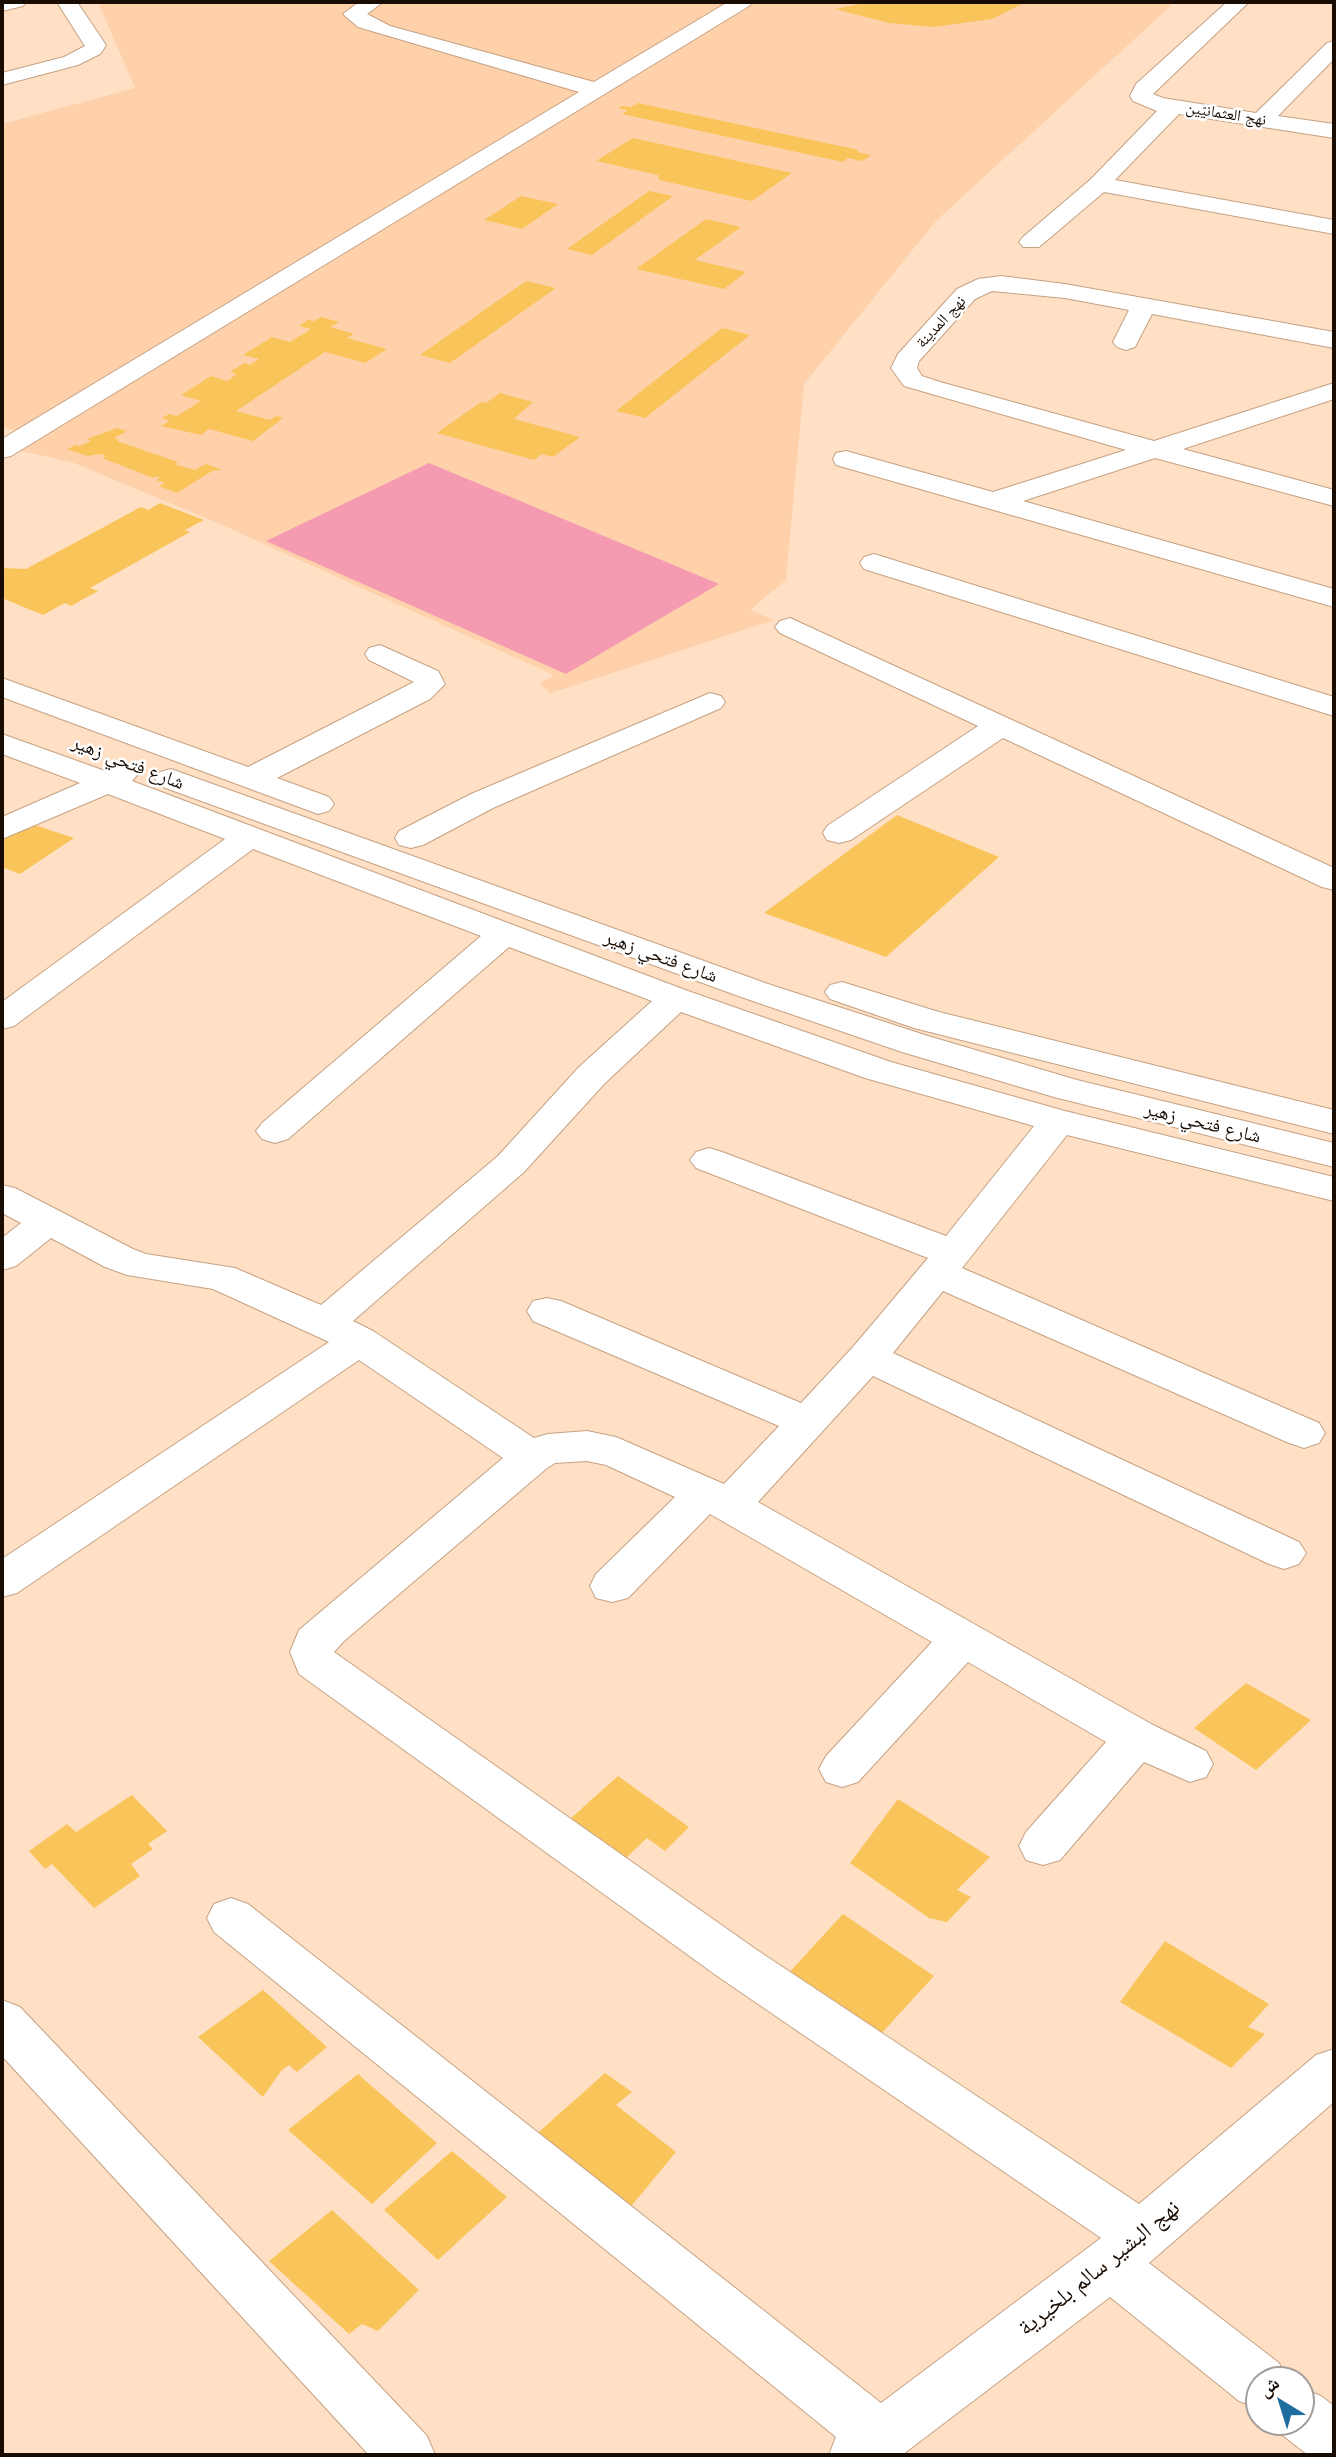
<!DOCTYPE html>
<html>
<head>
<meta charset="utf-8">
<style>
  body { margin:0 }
  #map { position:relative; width:1336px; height:2457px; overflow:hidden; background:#ffe0c5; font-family:Quicksand,"Noto Naskh Arabic",sans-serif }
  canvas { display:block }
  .frame { position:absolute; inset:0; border:4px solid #190c03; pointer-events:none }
  .north { position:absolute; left:1245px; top:2366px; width:70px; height:70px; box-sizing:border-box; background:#fff; border:2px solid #a39e9a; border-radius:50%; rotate:322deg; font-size:19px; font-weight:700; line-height:28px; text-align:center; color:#190c03 }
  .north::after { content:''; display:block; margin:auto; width:24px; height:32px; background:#1f6c9f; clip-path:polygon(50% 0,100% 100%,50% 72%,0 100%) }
</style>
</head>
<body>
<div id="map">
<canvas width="1336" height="2457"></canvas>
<div class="frame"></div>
<div class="north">ش</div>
</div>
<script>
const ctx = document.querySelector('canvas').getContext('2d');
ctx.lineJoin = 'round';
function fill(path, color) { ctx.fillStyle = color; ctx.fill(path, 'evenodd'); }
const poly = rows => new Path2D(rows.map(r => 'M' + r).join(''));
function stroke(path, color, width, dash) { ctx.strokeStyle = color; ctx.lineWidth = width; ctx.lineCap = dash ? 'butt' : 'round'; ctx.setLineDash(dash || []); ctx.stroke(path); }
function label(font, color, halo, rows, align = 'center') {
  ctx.font = font + ' Quicksand,"Noto Naskh Arabic",sans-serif'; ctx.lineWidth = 5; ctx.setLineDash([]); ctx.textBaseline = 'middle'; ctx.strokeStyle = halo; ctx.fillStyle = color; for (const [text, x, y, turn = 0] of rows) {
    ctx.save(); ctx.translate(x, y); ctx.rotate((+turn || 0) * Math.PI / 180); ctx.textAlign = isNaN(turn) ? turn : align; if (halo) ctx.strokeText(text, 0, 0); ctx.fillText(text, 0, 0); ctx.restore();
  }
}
fill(poly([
  [98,2,1175,2,936,221,804,384,786,580,750,610,774,620,551,693,539,684,554,675,220,524,74,463,14,449,35,436,2,427,2,124,135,88]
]), '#fed1ab');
fill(poly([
  [429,463,719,584,566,674,266,541]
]), '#f49bb2');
fill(poly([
  [870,2,1004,2,1022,4,992,19,933,27,889,23,835,9],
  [638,103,859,150,857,152,871,155,862,161,848,158,843,162,622,114,628,110,618,108,622,106,631,107],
  [633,138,792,173,752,201,659,180,658,175,596,161],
  [649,191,673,196,592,255,567,249],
  [521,196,558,204,522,229,484,220],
  [706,219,741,227,695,260,746,272,724,289,636,269],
  [526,281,556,288,450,363,420,355],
  [321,317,339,322,330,327,354,334,347,338,387,349,365,363,325,352,236,411,270,420,276,416,283,418,253,441,209,429,201,435,161,426,170,421,162,418,169,414,177,416,201,401,181,395,211,376,227,381,237,374,230,372,244,363,250,365,259,359,243,355,272,337,290,342,311,329,299,326,308,320,314,321],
  [722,328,750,335,645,418,616,411],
  [500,393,533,402,514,419,580,437,553,457,542,454,534,460,437,433,481,402,486,403],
  [117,428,127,431,114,438,119,440,117,441,178,462,175,464,187,468,195,470,206,464,222,470,212,471,177,493,159,486,165,483,156,480,160,478,156,476,153,478,102,458,106,456,100,454,87,456,67,449,76,445,80,446,91,441,87,439],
  [160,503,204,520,185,530,190,532,90,588,98,591,71,606,65,603,43,615,2,598,2,568,26,569,141,507,148,510],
  [897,815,999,857,886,957,764,913],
  [25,822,74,838,20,874,2,867,2,832],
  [1246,1683,1311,1720,1256,1770,1194,1728],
  [618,1776,689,1827,665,1851,647,1838,625,1859,570,1819],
  [132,1795,167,1831,148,1844,153,1849,131,1864,140,1876,94,1908,52,1864,45,1869,29,1851,67,1824,76,1832],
  [898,1799,990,1857,957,1890,971,1897,947,1922,929,1918,850,1863],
  [843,1914,934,1976,880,2035,785,1977],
  [1165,1941,1269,2004,1248,2027,1265,2034,1231,2068,1120,2002],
  [263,1990,327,2047,297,2072,289,2065,281,2071,263,2097,198,2037],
  [605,2073,632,2092,616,2105,676,2152,623,2216,532,2138],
  [358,2074,437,2143,372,2204,288,2130],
  [452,2151,507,2197,438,2260,384,2210],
  [332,2210,419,2290,378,2331,362,2324,349,2334,269,2261]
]), '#f9c55b');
const minor = poly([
  [2,2,26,2,23,6,2,11,2,2],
  [57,2,77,2,106,45,103,50,100,54,78,65,2,85,2,73,64,57,85,46,57,2],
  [359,2,383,2,367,14,390,26,594,82,728,2,752,2,749,6,11,456,2,458,2,439,579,92,358,27,343,14,359,2],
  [1227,2,1249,2,1153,94,1163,98,1256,113,1327,43,1334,41,1334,59,1278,116,1334,124,1334,138,1179,114,1115,180,1334,220,1334,234,1104,192,1039,247,1023,247,1019,242,1023,237,1091,179,1157,111,1133,101,1130,96,1136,84,1227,2],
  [1001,276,1065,284,1334,332,1334,348,1152,314,1135,347,1126,350,1117,347,1113,342,1129,310,1065,298,992,291,975,299,919,361,917,368,922,376,940,382,1154,441,1334,383,1334,399,1183,449,1334,490,1334,506,1155,458,1023,501,1334,589,1334,607,836,465,833,459,836,453,846,451,993,492,1126,450,904,386,891,368,898,354,957,289,978,279,1001,276],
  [874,554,1334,697,1334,716,864,569,860,563,864,557,874,554],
  [790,618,1334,868,1334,890,1322,887,1003,738,851,840,839,843,827,840,823,833,827,826,978,726,780,633,775,627,780,621,790,618],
  [380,645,438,671,445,684,430,699,277,778,329,797,334,804,329,811,318,814,2,697,2,678,248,767,414,682,369,660,365,654,369,648,380,645],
  [710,693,721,696,725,702,721,708,493,808,423,845,411,848,399,845,395,838,399,831,471,794,710,693],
  [2,734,105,771,121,765,132,768,137,775,132,781,688,991,891,1062,1065,1111,1334,1177,1334,1201,1067,1135,962,1268,1319,1423,1325,1433,1319,1443,1304,1448,1289,1443,943,1291,893,1353,1299,1542,1306,1553,1299,1564,1284,1569,1269,1564,873,1376,758,1502,1153,1725,1206,1751,1213,1764,1206,1777,1190,1782,1144,1762,1060,1860,1043,1865,1026,1860,1019,1846,1026,1832,1106,1742,968,1662,858,1782,842,1787,826,1782,819,1769,826,1756,932,1642,710,1514,628,1598,612,1602,596,1598,590,1586,596,1574,675,1497,606,1465,587,1461,555,1463,547,1468,344,1641,334,1652,754,1948,1139,2204,1316,2055,1334,2049,1334,2102,1149,2263,1279,2363,1286,2380,1259,2380,1259,2408,1239,2401,1110,2297,902,2455,829,2455,836,2437,214,1932,207,1918,214,1904,231,1898,248,1904,881,2403,1101,2238,720,1978,299,1674,290,1652,299,1630,503,1458,359,1360,17,1593,2,1597,2,1559,329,1342,213,1289,127,1275,105,1267,51,1238,16,1266,2,1270,2,1238,21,1223,2,1213,2,1185,15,1188,133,1249,146,1254,235,1268,321,1305,498,1156,579,1067,652,1001,509,947,288,1139,275,1143,262,1139,256,1131,262,1123,481,936,253,849,14,1026,2,1029,2,1002,225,839,108,794,2,839,2,817,80,783,2,754,2,734],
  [681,1012,865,1078,1034,1126,946,1236,722,1152,709,1148,696,1152,690,1160,696,1168,928,1258,853,1347,801,1403,561,1301,547,1298,533,1301,527,1311,533,1321,779,1426,724,1484,616,1437,587,1431,548,1434,534,1438,373,1331,353,1321,524,1172,605,1083,681,1012],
  [171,769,768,984,928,1036,1077,1080,1334,1143,1334,1167,1054,1097,902,1052,744,998,160,786,155,779,160,772,171,769],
  [842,982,939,1012,1334,1110,1334,1134,914,1028,830,999,825,992,830,985,842,982],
  [2,2000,20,2007,427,2436,435,2455,369,2455,2,2056,2,2000],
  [1301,2388,1321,2396,1334,2406,1334,2455,1308,2455,1281,2434,1276,2422,1301,2422,1301,2388]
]);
stroke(minor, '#c6a182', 2);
fill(minor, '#fff');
label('16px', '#190c03', '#fff', [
  ["نهج العثمانيّين",1226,114,9],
  ["نهج المدينة",941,322,-47]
]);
label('19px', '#190c03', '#fff', [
  ["شارع فتحي زهير",128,763,21],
  ["شارع فتحي زهير",661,957,20],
  ["شارع فتحي زهير",1203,1123,14]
]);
label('23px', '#190c03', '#fff', [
  ["نهج البشير سالم بلخيرية",1099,2268,-39]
]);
</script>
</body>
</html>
